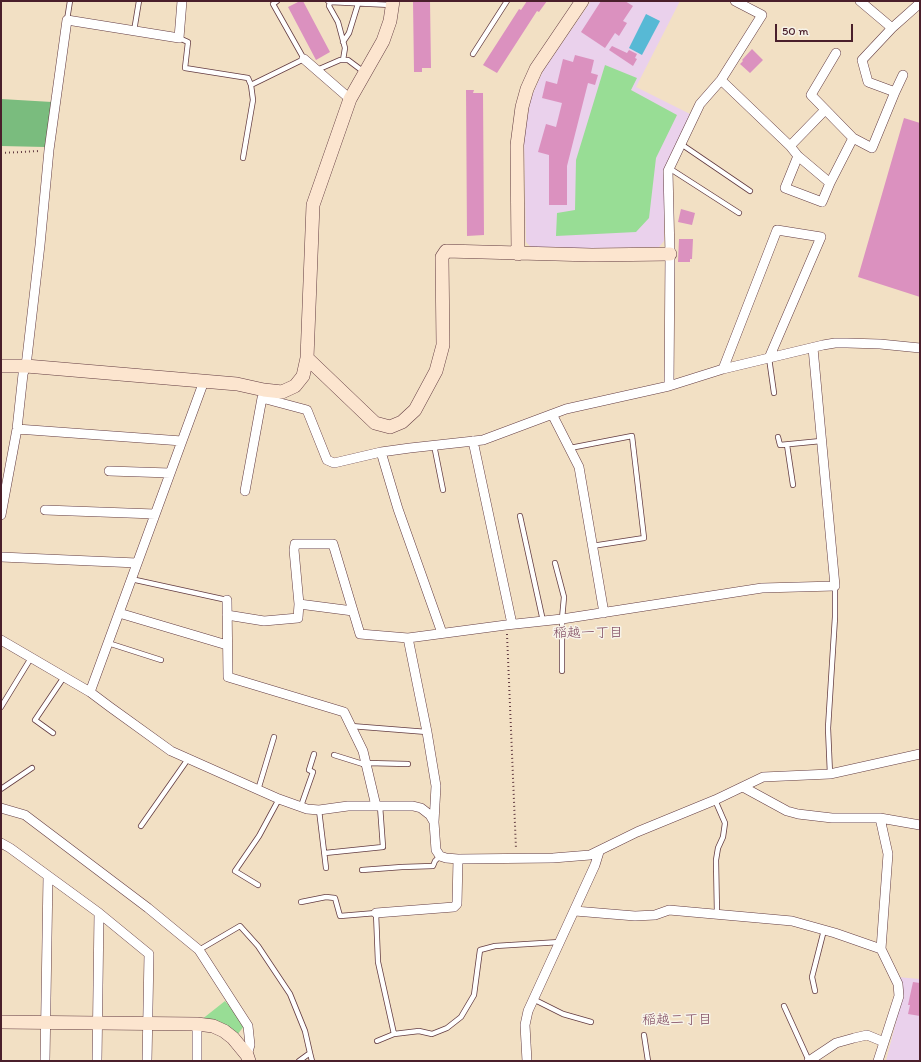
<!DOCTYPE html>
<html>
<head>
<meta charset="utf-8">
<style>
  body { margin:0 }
  #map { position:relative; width:921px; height:1062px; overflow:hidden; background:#f2e0c4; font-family:Itim,sans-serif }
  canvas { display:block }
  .frame { position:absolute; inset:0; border:2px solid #4a1f2b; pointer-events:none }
  .scale { position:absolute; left:775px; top:24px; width:78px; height:18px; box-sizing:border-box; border:2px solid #4a1f2b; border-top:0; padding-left:5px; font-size:12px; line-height:14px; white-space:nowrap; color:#4a1f2b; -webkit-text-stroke:3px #f7f3e8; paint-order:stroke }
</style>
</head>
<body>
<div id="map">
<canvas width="921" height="1062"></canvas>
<div class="frame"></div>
<div class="scale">50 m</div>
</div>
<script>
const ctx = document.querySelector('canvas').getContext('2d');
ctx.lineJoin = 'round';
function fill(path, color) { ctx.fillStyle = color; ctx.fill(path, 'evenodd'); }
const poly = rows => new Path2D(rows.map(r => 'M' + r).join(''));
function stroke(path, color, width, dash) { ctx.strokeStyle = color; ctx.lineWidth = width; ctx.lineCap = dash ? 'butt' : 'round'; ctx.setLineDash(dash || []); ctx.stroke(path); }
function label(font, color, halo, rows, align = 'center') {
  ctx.font = font + ' Itim,"Klee One",sans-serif'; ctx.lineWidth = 3; ctx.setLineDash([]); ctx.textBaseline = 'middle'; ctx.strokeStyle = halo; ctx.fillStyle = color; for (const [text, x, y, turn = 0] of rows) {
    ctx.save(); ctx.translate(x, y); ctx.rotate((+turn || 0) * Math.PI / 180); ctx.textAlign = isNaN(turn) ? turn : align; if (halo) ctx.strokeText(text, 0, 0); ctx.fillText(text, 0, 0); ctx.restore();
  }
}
fill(poly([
  [591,1,680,1,636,87,690,114,664,177,664,241,659,247,533,249,526,242,524,137,531,98,543,71],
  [897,977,920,979,920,1061,886,1061,898,1014]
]), '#ead1ec');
fill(poly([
  [605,65,637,78,631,90,677,115,656,158,649,218,636,232,556,236,557,213,575,210,576,160],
  [225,1001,245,1025,237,1035,201,1020]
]), '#98dd95');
fill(poly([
  [1,99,52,102,45,147,1,146]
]), '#7abc7e');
fill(poly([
  [646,14,660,21,642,55,629,48]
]), '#57b9d5');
fill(poly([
  [300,1,303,1,330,52,316,60,288,7],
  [413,1,430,1,431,68,422,68,422,72,414,72],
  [527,1,547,1,539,12,537,11,497,73,483,65,519,9,521,10],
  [601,1,625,1,633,6,623,21,627,23,619,36,615,33,605,48,581,32],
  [612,46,627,53,629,50,637,54,635,58,637,59,633,66,609,50],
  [752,49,763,60,750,73,740,64,743,61,742,60],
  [575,55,594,60,591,73,598,75,595,85,588,83,567,166,567,205,549,205,549,155,538,152,546,124,556,127,562,103,542,98,546,81,557,84,563,59,573,62],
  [466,90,474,90,473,93,483,93,484,235,467,236],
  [904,118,920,123,920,297,858,277],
  [681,209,695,213,692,225,678,222],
  [679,239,693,239,692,259,690,259,690,262,678,262],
  [913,982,920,983,920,1016,908,1014,910,1005,908,1005]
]), '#db91bf');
const lane = poly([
  [328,1,330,2,391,5],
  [330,2,329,6,338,22,345,48,343,60],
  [67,20,70,1],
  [134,31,139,1],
  [179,38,188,42,185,68,248,78,251,85,253,100,243,158],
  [343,42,349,33,358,4],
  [473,54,507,1],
  [317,70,340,60,348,60,364,72],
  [251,85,304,59,273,4,277,1],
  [681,144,750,191],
  [669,168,739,213],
  [769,358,774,393],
  [778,437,780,445,821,441],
  [434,445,443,490],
  [787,445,793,485],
  [570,448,632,436,644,538,592,546],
  [520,516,543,621],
  [555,563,564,597,562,619,562,671],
  [131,579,227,600],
  [108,643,161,660],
  [1,707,31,658],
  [351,726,427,732],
  [53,733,35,720,64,677],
  [334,755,366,765],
  [367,763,408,764],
  [830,774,828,728,835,617,835,586],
  [1,789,32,768],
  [258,790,274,737],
  [715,800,725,823,723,837,718,848,716,860,717,914],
  [301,806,313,772,309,770,314,754],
  [319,810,326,868],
  [141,826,188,759],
  [325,853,383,847,380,806],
  [362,870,402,867,433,866,435,861,440,856],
  [258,885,235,871,259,836,279,799],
  [301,902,326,897,335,898,340,916,376,913,378,962,394,1034],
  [199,950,240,926,258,946,290,994,305,1031,310,1053,299,1061],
  [815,991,812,977,824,930],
  [533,999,563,1014,591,1022],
  [784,1006,809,1061],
  [644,1035,648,1061],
  [377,1041,394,1034,419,1031,432,1034,447,1028,461,1017,474,995,480,950,495,946,560,942],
  [310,1053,312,1061]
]);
const street = poly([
  [860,1,892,28,862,60,868,82,895,92],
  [892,28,920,3],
  [836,53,811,95,853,138,872,148,895,92,903,75],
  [304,59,350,99],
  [721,80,790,146,798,156,830,183],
  [790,146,825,110],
  [798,156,785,188,822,202,830,183,853,138],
  [723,369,777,230,821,237,769,358],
  [669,386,670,254,668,171,700,104,721,80,762,15,735,1],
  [552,414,579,467,604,613],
  [17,429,182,441],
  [473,441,512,624],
  [381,452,410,448,483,440,566,409,669,386,723,369,823,345,835,343,847,343,880,344,920,348],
  [109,471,170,473],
  [245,491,262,398,307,410,327,460,334,463,381,452,398,509,442,633],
  [45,510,155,514],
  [1,515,17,429,23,374,26,366,40,245,49,150,67,20,179,38,182,1],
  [1,557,137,563],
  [227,600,228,677,344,712,363,751,376,806],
  [299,604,353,611],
  [119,613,227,645],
  [227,615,264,621,298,618,299,604,294,550,295,544,333,544,360,634,408,638],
  [1,640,90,692,110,707,171,751,279,799,307,809,319,810,348,806,413,806,421,808,430,815,434,822,436,850,440,856,446,858,458,859,553,858,590,855,637,832,715,800,763,777,830,774,920,754],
  [90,692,204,381],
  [743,787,787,811,798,814,832,818,880,818,920,825],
  [1,808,25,815,148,908,199,950,248,1026,250,1045,247,1055],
  [434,822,436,786,427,732,408,638,506,625,562,619,762,588,835,586,813,348],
  [1,843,10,848,99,913,149,954,147,1061],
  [575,911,635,916,655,915,669,910,792,921,835,933,881,949],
  [376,913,454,907,457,904,458,859],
  [45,1061,48,876],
  [97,1061,99,913],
  [197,1061,197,1024],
  [527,1061,525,1025,528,1011,595,865,599,852],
  [809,1061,836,1043,854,1038,867,1035,884,1042],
  [878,1061,899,996,898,984,881,949,888,854,880,818]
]);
const secondary = poly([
  [518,254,517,145,522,107,527,89,536,69,582,1],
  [307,358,375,423,390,427,402,422,415,410,436,371,443,345,442,257,446,251,592,255,670,254],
  [1,366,26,366,237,384,264,390,282,392,295,386,303,376,307,358,313,205,350,99,383,41,390,21,393,1],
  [1,1022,197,1024,213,1026,224,1031,233,1038,247,1055,249,1061]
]);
stroke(lane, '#633c42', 6);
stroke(street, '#633c42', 10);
stroke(secondary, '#633c42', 14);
stroke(poly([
  [1,153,40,151],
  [507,634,516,849]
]), '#633c42', 2, [1, 3]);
stroke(lane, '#fff', 4.5);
stroke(street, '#fff', 9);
stroke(secondary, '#fce5cf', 13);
label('14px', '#7d475f', '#f7f3e8', [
  ["稲越一丁目",588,633],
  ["稲越二丁目",677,1020]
]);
</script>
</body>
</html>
